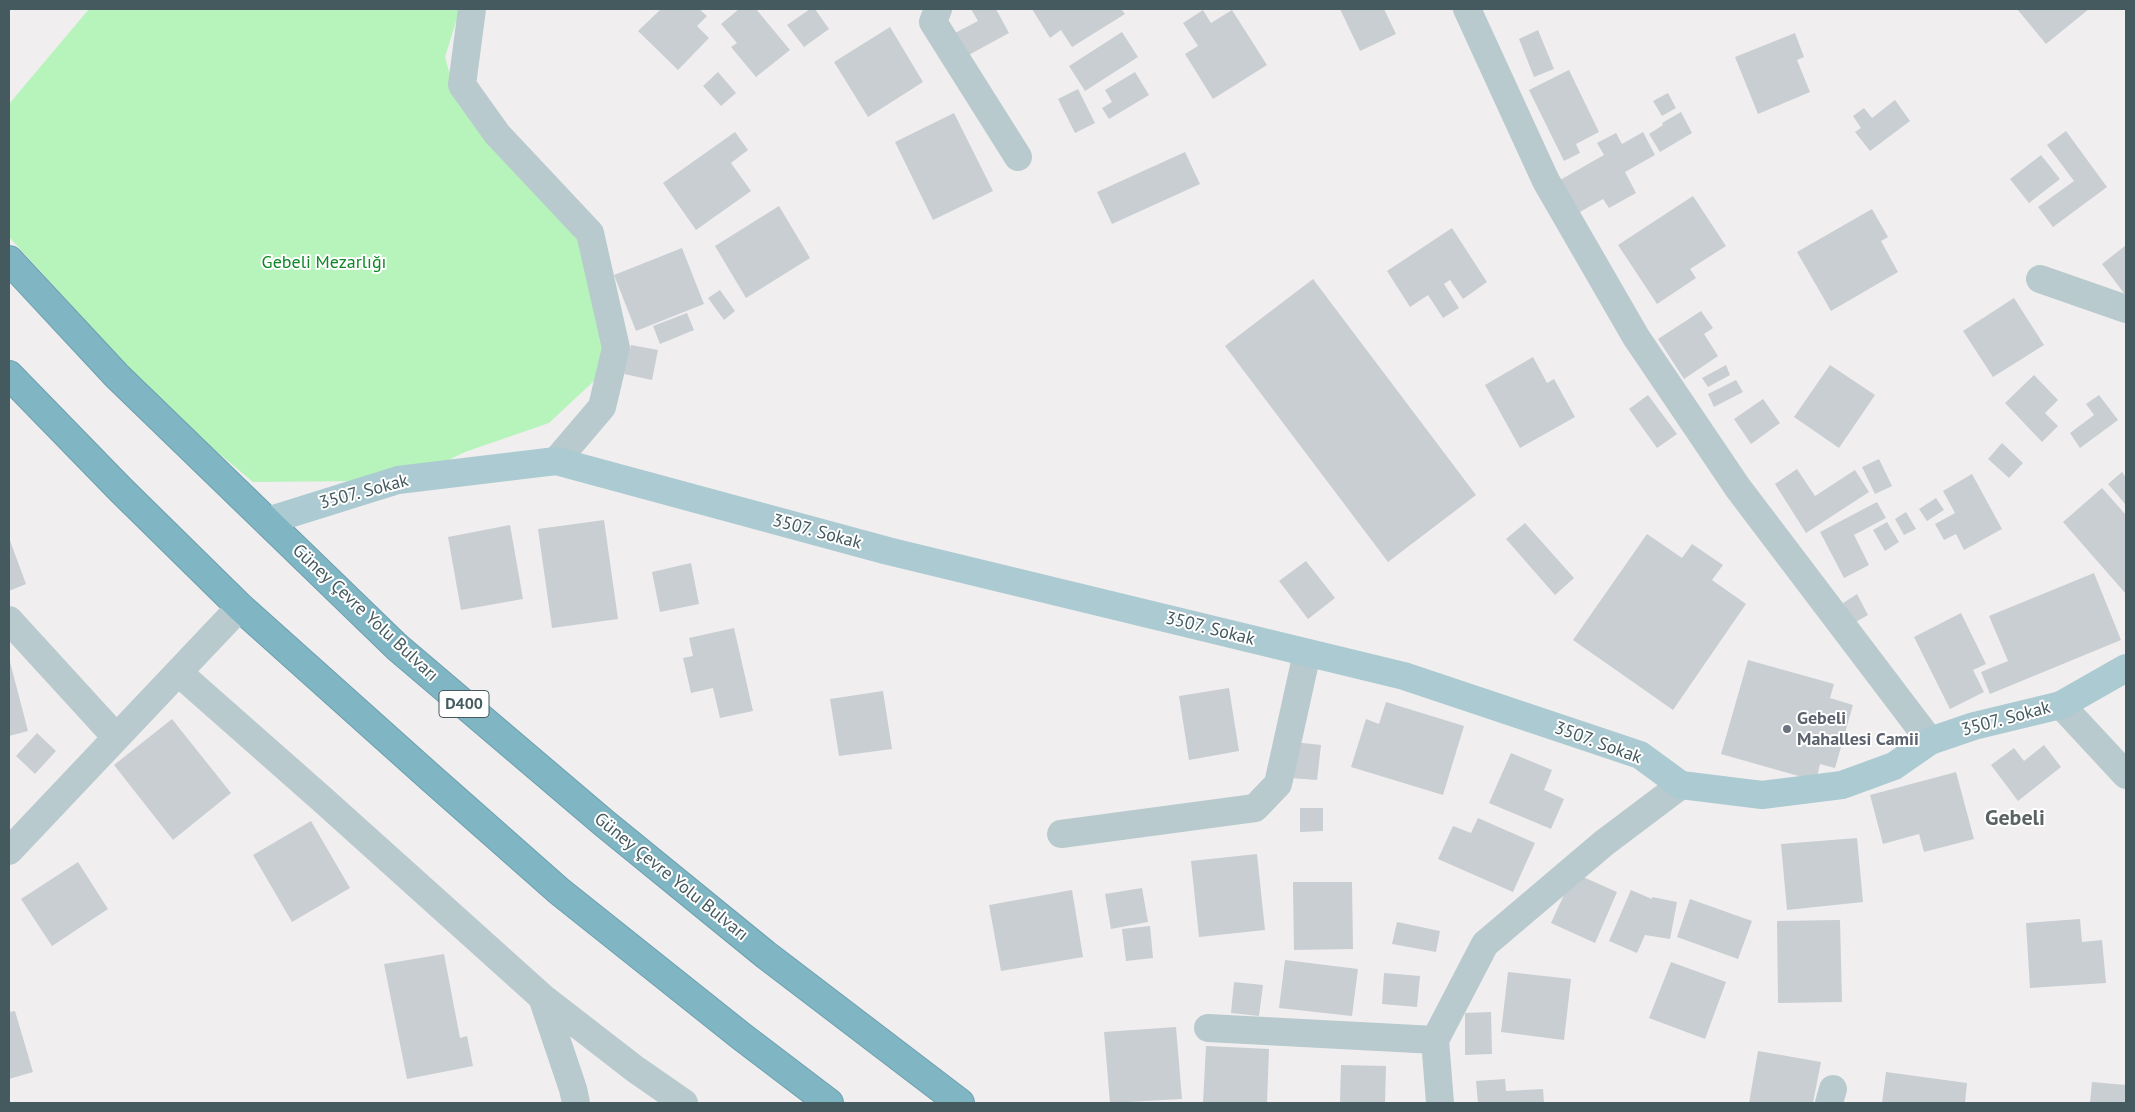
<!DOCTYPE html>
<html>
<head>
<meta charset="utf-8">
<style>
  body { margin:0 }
  #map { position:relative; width:2135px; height:1112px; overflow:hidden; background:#f1eeef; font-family:"PT Sans",sans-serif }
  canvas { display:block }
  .frame { position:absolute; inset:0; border:10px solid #445a5e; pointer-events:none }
</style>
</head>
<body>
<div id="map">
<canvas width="2135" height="1112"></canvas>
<div class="frame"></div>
</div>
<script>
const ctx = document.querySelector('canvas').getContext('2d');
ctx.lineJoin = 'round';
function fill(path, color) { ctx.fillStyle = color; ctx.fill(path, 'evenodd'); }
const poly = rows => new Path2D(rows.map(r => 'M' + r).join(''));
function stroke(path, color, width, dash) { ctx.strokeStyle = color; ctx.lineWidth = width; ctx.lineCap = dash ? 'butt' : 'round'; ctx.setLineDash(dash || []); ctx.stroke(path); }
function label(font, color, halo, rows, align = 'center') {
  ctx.font = font + ' "PT Sans",sans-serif'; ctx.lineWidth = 4; ctx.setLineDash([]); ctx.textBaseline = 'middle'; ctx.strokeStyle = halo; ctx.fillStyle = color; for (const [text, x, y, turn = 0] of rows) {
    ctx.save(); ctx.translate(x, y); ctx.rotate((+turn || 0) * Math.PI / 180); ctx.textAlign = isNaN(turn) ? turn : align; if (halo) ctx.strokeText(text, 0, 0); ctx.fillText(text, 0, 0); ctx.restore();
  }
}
fill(poly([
  [89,9,460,9,445,57,456,96,549,185,617,312,594,381,549,423,465,452,414,477,362,481,253,482,168,411,9,237,9,104]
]), '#b7f4bc');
fill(poly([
  [661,9,699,9,707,16,697,26,709,38,678,70,638,31],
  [739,9,756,9,790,50,756,77,731,47,737,43,721,24],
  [810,9,815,9,829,29,804,47,787,25],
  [971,9,996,9,1009,33,965,57,953,34,978,21],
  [1032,9,1121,9,1125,14,1072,47,1061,30,1050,38],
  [1340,9,1384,9,1396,34,1360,51],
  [2017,9,2089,9,2046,44],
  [1203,10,1211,23,1232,10,1267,65,1213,99,1185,54,1198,46,1183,23],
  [890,27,923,82,868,117,834,62],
  [1538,30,1554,69,1534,77,1519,39],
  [1122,32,1138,57,1085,91,1069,66],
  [1795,33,1804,57,1797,60,1810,92,1758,114,1735,57],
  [1569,70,1599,132,1576,144,1580,153,1564,161,1529,90],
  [718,72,736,93,721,106,703,86],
  [1135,72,1149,95,1109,119,1102,108,1112,102,1105,90],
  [1078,89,1095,123,1075,133,1058,99],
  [1668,93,1676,108,1662,116,1653,101],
  [1895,100,1910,121,1870,151,1855,132,1861,128,1853,116,1864,108,1872,118],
  [1681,112,1692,133,1660,152,1649,134,1663,125,1662,123],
  [954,113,993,191,933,220,895,142],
  [2066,131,2107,187,2053,227,2038,207,2074,181,2047,145],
  [735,132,748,150,731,163,751,191,696,230,663,183],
  [1643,132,1655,155,1625,172,1636,193,1609,208,1603,199,1578,213,1560,180,1604,155,1597,143,1616,133,1622,144],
  [1185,152,1200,184,1112,224,1097,192],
  [2041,155,2060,179,2029,203,2010,179],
  [1693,196,1726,246,1690,269,1696,278,1657,304,1618,245],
  [779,206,810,258,746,298,715,246],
  [1872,209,1888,237,1881,241,1898,272,1831,311,1797,252],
  [1452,228,1487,282,1463,299,1450,280,1444,284,1459,308,1443,318,1428,295,1410,307,1387,271],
  [2126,245,2126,296,2102,264],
  [682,248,704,304,636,331,614,275],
  [1313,279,1476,495,1388,562,1225,346],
  [720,290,735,311,724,320,708,298],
  [2014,298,2044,345,1993,377,1963,331],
  [1701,311,1713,328,1704,334,1718,356,1684,379,1658,339],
  [687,313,694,330,660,344,653,326],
  [631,345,658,350,652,380,624,374],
  [1533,357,1547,383,1554,379,1575,417,1520,448,1485,385],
  [1726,365,1730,375,1708,387,1702,378],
  [1830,365,1875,395,1839,448,1794,417],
  [2034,375,2058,400,2045,413,2058,426,2042,442,2005,403],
  [1736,380,1743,392,1714,407,1708,394],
  [1648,395,1677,434,1657,448,1629,409],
  [2099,395,2118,420,2080,448,2070,433,2094,415,2086,404],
  [1763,399,1780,423,1751,444,1734,419],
  [2002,443,2023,463,2009,478,1988,459],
  [1879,459,1892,486,1875,494,1862,467],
  [1797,469,1815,496,1855,470,1869,492,1806,533,1775,484],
  [2122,472,2126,478,2126,505,2108,484],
  [1972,474,2002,529,1964,550,1956,534,1944,540,1935,524,1955,513,1943,491],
  [2102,488,2126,515,2126,594,2063,522],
  [1936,498,1944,510,1927,521,1919,509],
  [1877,502,1886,518,1854,535,1869,565,1844,578,1820,532],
  [1906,512,1916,529,1904,535,1895,519],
  [604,520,618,619,552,628,538,529],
  [1887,522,1899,542,1885,551,1873,530],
  [1525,523,1574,578,1555,595,1506,539],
  [510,525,523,599,461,610,448,537],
  [1647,534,1682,558,1692,544,1723,565,1712,580,1746,604,1673,710,1573,640],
  [9,538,26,584,9,591],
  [1306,561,1335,598,1308,619,1279,581],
  [691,563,699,604,660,612,652,572],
  [2094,573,2121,640,1990,694,1981,672,2008,661,1989,616],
  [1857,594,1868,615,1854,623,1843,603],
  [1961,613,1986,664,1973,670,1984,692,1950,709,1914,637],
  [734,628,753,711,720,718,713,688,691,693,683,658,693,656,689,638],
  [9,658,28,731,9,736],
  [1748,660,1834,684,1830,698,1853,705,1835,768,1820,764,1816,781,1721,754],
  [1229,688,1239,751,1189,760,1179,696],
  [883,691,892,749,839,756,830,699],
  [1386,702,1464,726,1443,795,1351,767,1366,719,1379,724],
  [172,719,231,793,173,840,114,765],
  [37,733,56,751,35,774,16,756],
  [1294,742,1321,745,1317,780,1290,778],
  [2044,745,2061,767,2018,801,1991,765,2014,748,2024,761],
  [1511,753,1552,770,1544,790,1564,799,1551,829,1489,803],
  [1956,772,1974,839,1924,852,1919,834,1883,844,1870,795],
  [1300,808,1323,808,1323,831,1300,832],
  [1478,818,1535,843,1513,892,1438,859,1453,826,1471,833],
  [311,821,350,888,292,922,253,855],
  [1857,838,1863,902,1787,910,1781,844],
  [1257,854,1265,930,1199,937,1191,861],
  [78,862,108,909,52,946,21,899],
  [1574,873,1617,892,1595,943,1551,923],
  [1293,882,1352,882,1353,949,1294,950],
  [1142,888,1148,922,1111,929,1105,894],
  [1072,890,1083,957,1001,971,989,905],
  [1631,890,1652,899,1652,897,1677,902,1670,939,1645,935,1637,953,1609,941],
  [1690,899,1752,921,1738,959,1677,937],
  [2080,919,2082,942,2102,940,2106,983,2030,988,2026,923],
  [1840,920,1842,1002,1778,1003,1777,921],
  [1397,922,1440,931,1436,952,1392,944],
  [1150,926,1153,958,1126,961,1122,929],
  [444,954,460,1038,467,1036,473,1066,407,1079,384,964],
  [1285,960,1358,969,1352,1016,1279,1008],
  [1671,962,1726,982,1705,1039,1649,1018],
  [1508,972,1571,979,1564,1040,1501,1032],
  [1384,973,1420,976,1417,1007,1382,1004],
  [1234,982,1263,985,1259,1016,1231,1013],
  [15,1011,33,1072,9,1079,9,1012],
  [1491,1012,1492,1054,1465,1055,1465,1013],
  [1176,1027,1182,1099,1110,1103,1104,1032],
  [1206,1046,1269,1049,1267,1103,1203,1103],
  [1758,1051,1821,1062,1813,1103,1749,1103],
  [1341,1065,1386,1066,1385,1103,1340,1103],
  [1886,1072,1967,1083,1965,1103,1882,1103],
  [1505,1079,1506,1091,1543,1089,1544,1103,1478,1103,1476,1081],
  [2092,1082,2126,1085,2126,1103,2090,1103]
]), '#c8ced2');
const highway = poly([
  [9,260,117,376,397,647,604,823,766,955,960,1103],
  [9,375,120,489,240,607,431,778,559,891,741,1036,829,1103]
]);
stroke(highway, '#6ba0af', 30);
stroke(poly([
  [472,9,462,85,497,134,590,233,616,348,602,407,556,461],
  [938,9,933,22,1018,157],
  [1467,9,1546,181,1636,337,1738,488,1930,741],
  [2040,279,2126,309],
  [9,620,116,737],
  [179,673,323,800,542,997,573,1089,576,1103],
  [2061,705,2126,775],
  [1061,834,1255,808,1278,784,1307,653],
  [9,851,240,607],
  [542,997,635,1069,684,1103],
  [1208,1028,1435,1040],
  [1440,1103,1435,1040,1485,944,1604,843,1681,785],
  [1829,1103,1833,1089]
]), '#b8cacd', 28);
stroke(poly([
  [267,521,398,480,556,461,888,551,1404,676,1640,755,1681,785,1762,795,1842,785,1894,766,1930,741,1974,726,2061,705,2126,668]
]), '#abcad1', 28);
stroke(highway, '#80b5c3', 28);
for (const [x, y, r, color] of [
  [1787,729,5,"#6b7280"]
]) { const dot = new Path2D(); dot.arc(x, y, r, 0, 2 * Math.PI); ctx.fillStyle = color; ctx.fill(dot); stroke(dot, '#fff', 2); }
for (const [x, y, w] of [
  [464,704,50]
]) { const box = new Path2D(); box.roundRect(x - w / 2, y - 13.5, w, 27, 4); ctx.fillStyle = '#fff'; ctx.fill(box); stroke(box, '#445a5e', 1); }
label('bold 16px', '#445a5e', null, [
  ["D400",464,704]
]);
label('18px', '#0c8824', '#fff', [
  ["Gebeli Mezarlığı",324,263]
]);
label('18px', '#445a5e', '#fff', [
  ["3507. Sokak",364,492,-15],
  ["3507. Sokak",817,532,15],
  ["Güney Çevre Yolu Bulvarı",365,613,43],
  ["3507. Sokak",1210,629,14],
  ["3507. Sokak",2006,719,-15],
  ["3507. Sokak",1598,743,20],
  ["Güney Çevre Yolu Bulvarı",671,877,39]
]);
label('bold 18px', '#5b616d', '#fff', [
  ["Gebeli",1797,719],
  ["Mahallesi Camii",1797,740]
], 'left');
label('bold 22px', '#5a6264', '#fff', [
  ["Gebeli",2015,819]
]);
</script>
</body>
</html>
